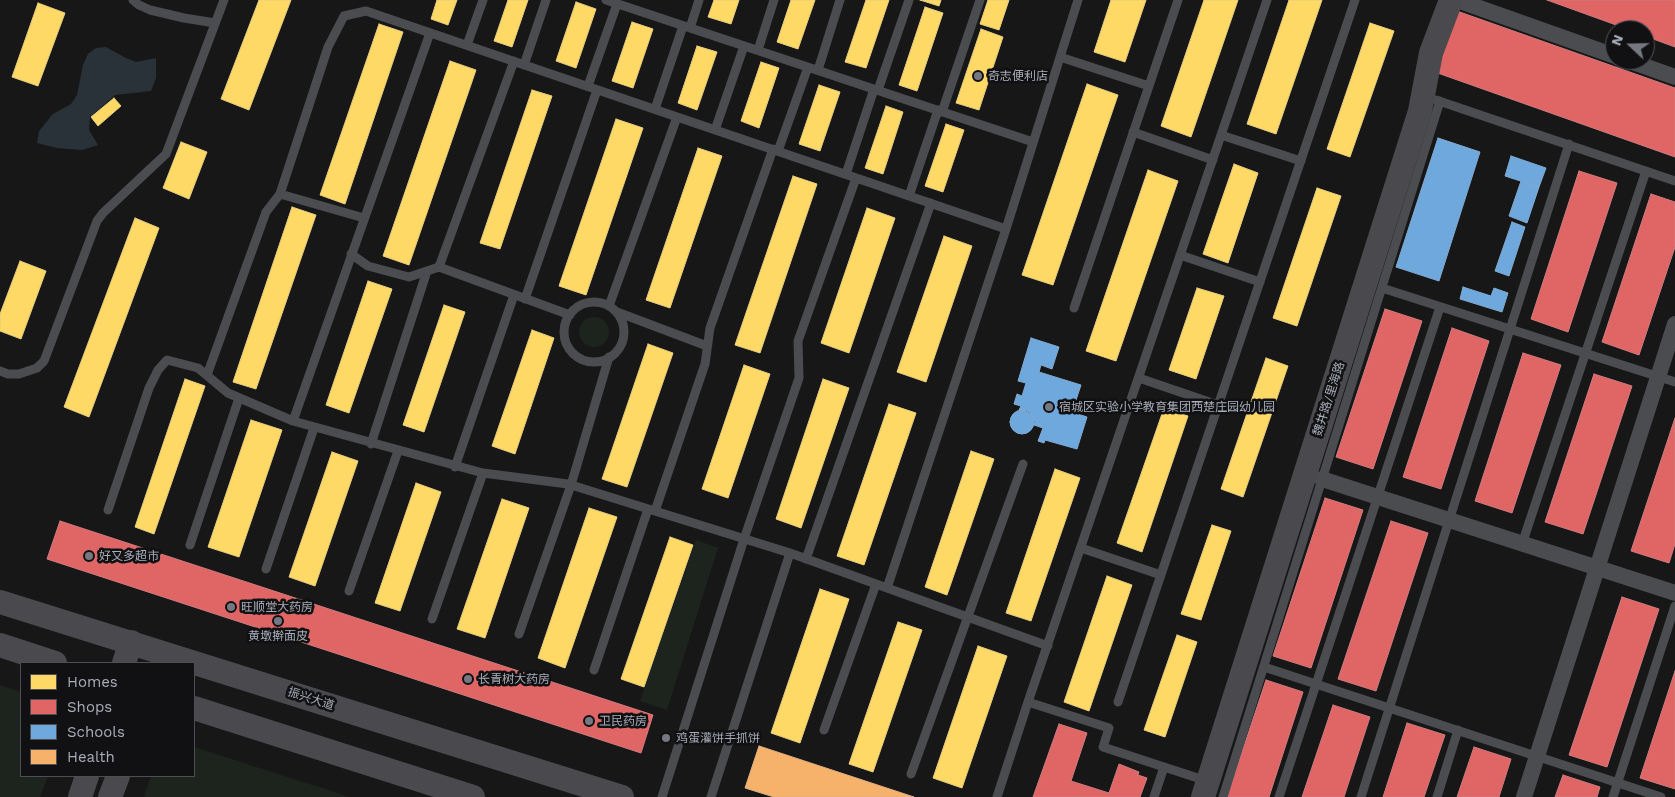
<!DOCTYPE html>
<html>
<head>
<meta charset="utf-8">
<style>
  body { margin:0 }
  #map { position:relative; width:1675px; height:797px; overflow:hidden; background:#171717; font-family:"Work Sans",sans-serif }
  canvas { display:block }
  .legend { position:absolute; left:20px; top:662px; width:175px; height:115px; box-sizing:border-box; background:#111113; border:1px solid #4d4f55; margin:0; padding:6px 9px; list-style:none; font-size:15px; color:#a8adb8 }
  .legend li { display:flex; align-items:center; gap:10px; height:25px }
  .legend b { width:25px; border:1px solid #4d4f55 }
  .north { position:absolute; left:1605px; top:20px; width:50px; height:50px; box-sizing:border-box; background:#111113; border:1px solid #4d4f55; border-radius:50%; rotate:291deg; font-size:14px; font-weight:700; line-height:20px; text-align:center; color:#a8adb8 }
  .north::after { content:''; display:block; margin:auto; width:18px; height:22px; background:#757880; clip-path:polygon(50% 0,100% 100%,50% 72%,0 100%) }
</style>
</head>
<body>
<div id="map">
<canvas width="1675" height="797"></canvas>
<ul class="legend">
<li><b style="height:14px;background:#ffd966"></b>Homes</li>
<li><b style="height:14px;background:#e06666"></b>Shops</li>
<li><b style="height:14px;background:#6fa8dc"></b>Schools</li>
<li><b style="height:14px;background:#f6b26b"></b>Health</li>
</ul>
<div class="north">N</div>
</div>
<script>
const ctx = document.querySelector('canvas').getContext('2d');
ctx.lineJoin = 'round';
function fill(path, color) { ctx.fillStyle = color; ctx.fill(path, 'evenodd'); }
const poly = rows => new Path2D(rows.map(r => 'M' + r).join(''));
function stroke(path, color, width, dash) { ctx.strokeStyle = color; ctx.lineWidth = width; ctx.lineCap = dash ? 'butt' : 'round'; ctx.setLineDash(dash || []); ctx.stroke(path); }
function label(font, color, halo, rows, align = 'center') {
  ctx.font = font + ' "Work Sans","Noto Sans SC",sans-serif'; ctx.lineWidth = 5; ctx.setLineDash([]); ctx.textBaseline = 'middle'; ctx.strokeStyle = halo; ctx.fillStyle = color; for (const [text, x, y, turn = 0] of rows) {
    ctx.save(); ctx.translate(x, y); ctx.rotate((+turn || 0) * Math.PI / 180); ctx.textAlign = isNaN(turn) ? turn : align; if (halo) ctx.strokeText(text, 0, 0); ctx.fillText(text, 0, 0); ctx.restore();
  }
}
fill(poly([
  '579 332a15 15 0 1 1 30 0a15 15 0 1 1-30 0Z',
  [696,540,718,548,667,710,640,701],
  [0,685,21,692,21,776,48,776,40,797,0,797],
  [194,747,350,797,144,797,151,776,194,776]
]), '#1d241e');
fill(poly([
  [106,47,126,58,136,62,156,58,156,78,151,91,115,95,90,117,89,130,98,145,82,150,57,148,37,143,39,131,53,114,71,104,77,95,83,65,88,54,96,48]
]), '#2a3239');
const homes = poly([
  [259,0,291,0,249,110,221,99,259,0],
  [437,0,457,0,448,25,431,19,437,0],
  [508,0,528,0,512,47,494,41,508,0],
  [714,0,739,0,731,24,708,17,714,0],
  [791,0,815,0,798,49,777,42,791,0],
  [866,0,889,0,866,68,845,62,866,0],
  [920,0,941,0,939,6,920,0],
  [988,0,1009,0,999,30,980,24,988,0],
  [1111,0,1146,0,1125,62,1094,52,1111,0],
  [1204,0,1238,0,1191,137,1161,126,1204,0],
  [1289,0,1322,0,1276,134,1247,124,1289,0],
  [576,2,596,9,576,68,556,61,576,2],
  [38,3,65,13,38,86,12,77,38,3],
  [925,7,943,13,917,91,899,85,925,7],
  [632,22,653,29,633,88,612,81,632,22],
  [1370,23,1394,31,1350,157,1327,149,1370,23],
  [379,24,403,32,345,204,320,195,379,24],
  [981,29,1003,37,979,110,956,103,981,29],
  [697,46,717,52,697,110,678,103,697,46],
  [450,61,476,70,409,265,383,256,450,61],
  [761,62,779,68,759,128,741,121,761,62],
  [1087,84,1118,95,1053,285,1022,275,1087,84],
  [819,85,840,92,820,151,799,144,819,85],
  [532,90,552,96,500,249,480,243,532,90],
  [114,98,121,106,98,126,91,117,114,98],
  [886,106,903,112,883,174,865,168,886,106],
  [616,119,643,128,586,295,559,286,616,119],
  [946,124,964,130,943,192,925,186,946,124],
  [181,142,207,152,189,199,163,188,181,142],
  [698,148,722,156,670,308,646,300,698,148],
  [1234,164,1258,173,1228,263,1203,254,1234,164],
  [1148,170,1178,181,1116,361,1086,351,1148,170],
  [793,176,817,184,760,353,735,345,793,176],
  [1317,188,1341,196,1297,326,1273,318,1317,188],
  [292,207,316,215,256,389,233,382,292,207],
  [867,208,895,218,849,353,821,343,867,208],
  [135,218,159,228,89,417,64,407,135,218],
  [944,236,972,246,926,382,897,372,944,236],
  [20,261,46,271,21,339,0,331,0,314,20,261],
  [368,281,392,289,349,413,326,405,368,281],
  [1197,288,1224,296,1196,379,1169,370,1197,288],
  [444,305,465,312,424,432,403,425,444,305],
  [532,330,554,338,515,454,492,446,532,330],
  [648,344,673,353,627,487,602,479,648,344],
  [1266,358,1288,366,1243,497,1221,489,1266,358],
  [744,365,770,374,728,498,702,489,744,365],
  [185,379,205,386,154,534,135,527,185,379],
  [823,379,849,388,801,528,776,519,823,379],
  [889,404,916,413,864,565,837,556,889,404],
  [1164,408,1188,416,1142,552,1117,543,1164,408],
  [251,420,282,430,239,557,208,547,251,420],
  [971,451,994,459,947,595,925,587,971,451],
  [332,452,358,461,315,586,289,577,332,452],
  [1055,469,1080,478,1031,621,1006,613,1055,469],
  [416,483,441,492,400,611,375,603,416,483],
  [502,499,529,508,485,638,457,629,502,499],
  [589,508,617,517,565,668,538,658,589,508],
  [1212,525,1231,531,1201,620,1181,614,1212,525],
  [670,537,693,545,644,687,621,679,670,537],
  [1107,576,1132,585,1089,711,1064,702,1107,576],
  [820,589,849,599,800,743,771,733,820,589],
  [898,622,922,630,873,772,849,764,898,622],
  [1177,635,1197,642,1165,737,1144,730,1177,635],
  [978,646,1007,656,962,788,933,778,978,646]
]);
fill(homes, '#ffd966');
stroke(homes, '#e5cc7f', 1);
const shops = poly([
  [1547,0,1675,0,1675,47,1645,36,1645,30,1630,30,1547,0],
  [1454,10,1675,88,1675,157,1432,71,1454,10],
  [1579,171,1617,183,1568,332,1531,319,1579,171],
  [1651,194,1675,202,1675,247,1639,355,1602,342,1651,194],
  [1385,309,1422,321,1373,469,1336,457,1385,309],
  [1452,328,1489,341,1441,489,1403,477,1452,328],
  [1523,353,1561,365,1512,513,1475,501,1523,353],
  [1594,374,1632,386,1583,534,1545,522,1594,374],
  [1675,418,1675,544,1669,563,1631,551,1675,418],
  [1325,498,1363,510,1311,668,1273,656,1325,498],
  [60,521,653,715,641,753,47,559,60,521],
  [1391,521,1428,533,1376,691,1338,679,1391,521],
  [1622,597,1659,609,1607,767,1569,755,1622,597],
  [1675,671,1675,789,1640,778,1675,671],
  [1266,680,1303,692,1269,797,1227,797,1266,680],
  [1333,705,1370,717,1344,797,1302,797,1333,705],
  [1407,723,1445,735,1424,797,1383,797,1407,723],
  [1059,724,1087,733,1071,781,1109,793,1119,764,1139,772,1138,775,1147,778,1140,797,1033,797,1059,724],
  [1474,747,1511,759,1499,797,1457,797,1474,747],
  [1563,775,1600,787,1597,797,1555,797,1563,775]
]);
fill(shops, '#e06666');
stroke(shops, '#cf7b7f', 1);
const schools = poly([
  [1438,138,1480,152,1439,281,1396,267,1438,138],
  [1511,156,1546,168,1539,187,1505,176,1511,156],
  [1521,181,1539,187,1527,223,1509,216,1521,181],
  [1512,222,1525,227,1509,276,1495,271,1512,222],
  [1463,287,1491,296,1494,288,1508,293,1502,312,1460,299,1463,287],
  [1031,338,1059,347,1052,369,1041,365,1039,372,1081,385,1072,412,1087,417,1077,449,1045,440,1044,443,1038,441,1043,428,1034,425,1035,422,1032,415,1023,410,1019,410,1021,406,1014,404,1017,394,1022,396,1026,383,1018,381,1031,338],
  '1010 422a12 12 0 1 1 24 0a12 12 0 1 1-24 0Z'
]);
fill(schools, '#6fa8dc');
stroke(schools, '#80aad1', 1);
const health = poly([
  [759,746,914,797,774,797,745,788,759,746]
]);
fill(health, '#f6b26b');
stroke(health, '#dfb082', 1);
stroke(poly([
  [133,0,139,5,150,10,184,18,215,23],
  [606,0,1033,142],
  [690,28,699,0],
  [467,45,483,0],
  [758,50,774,0],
  [1060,57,1149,86],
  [514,61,439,267,570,315],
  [524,65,546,0],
  [818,70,840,0],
  [588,86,617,4],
  [878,90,909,0],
  [1436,100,1675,181],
  [655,109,683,26],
  [942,112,980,0],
  [715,130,744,46],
  [1133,132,1213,160],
  [1221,135,1301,161],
  [778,151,808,67],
  [846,174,874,89],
  [280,194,364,218],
  [909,196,938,110],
  [351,254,368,266,409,277,439,267],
  [1180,255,1260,282],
  [1382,288,1675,382],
  [525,299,597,90],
  '564 332a30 30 0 1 1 60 0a30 30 0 1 1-60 0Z',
  [609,306,677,117],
  [1074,308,1178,0],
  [617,312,707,346],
  [0,371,8,374,19,374,37,368,44,361,97,221,103,213,166,154,224,0],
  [207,375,266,212,280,194,328,47,344,16,366,11,1006,229],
  [1139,378,1218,405],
  [293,421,430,33],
  [371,444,427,271],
  [455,467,514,295],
  [108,510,149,388,158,370,167,360,198,368,228,393,293,421,483,473,568,484,790,553,1048,646],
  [655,511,705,364,710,328,773,149],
  [1522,544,1646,171],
  [190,545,239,398],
  [1081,548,1161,575],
  [806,559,931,203],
  [266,569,314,428],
  [887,588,1006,229,1078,0],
  [349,591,398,451],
  [432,619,483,473],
  [519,634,571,485,609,357],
  [1264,667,1661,797],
  [594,670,648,509],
  [1028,702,1109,728,1103,747,1164,767,1154,797],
  [1118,702,1355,0],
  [824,730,876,584],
  [1164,767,1207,781],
  [911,774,1023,464],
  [662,797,744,539,799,378,798,341,856,178],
  [711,797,790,553],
  [997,797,1028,702,1267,0],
  [1223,797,1440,101],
  [1279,797,1440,307],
  [1361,797,1569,144],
  [1437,797,1458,730],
  [1613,797,1675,606]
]), '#4b4c50', 9);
stroke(poly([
  [1457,0,1615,56],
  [1627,60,1675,77],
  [1322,479,1675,593],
  [1524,797,1675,324]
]), '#4b4c50', 16);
stroke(poly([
  [0,602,622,797],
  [0,645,55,663],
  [124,663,131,642],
  [194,708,473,797],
  [80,797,87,776],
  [110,797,118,776],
  [1203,797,1420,111,1431,53,1451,0]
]), '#4a4a4e', 24);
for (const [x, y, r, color] of [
  [978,76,5,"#757880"],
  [1049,407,5,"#757880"],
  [89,556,5,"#757880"],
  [231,607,5,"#757880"],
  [278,621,5,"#757880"],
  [468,679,5,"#757880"],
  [589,721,5,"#757880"],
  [666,738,5,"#757880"]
]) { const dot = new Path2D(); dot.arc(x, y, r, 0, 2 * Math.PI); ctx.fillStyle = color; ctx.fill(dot); stroke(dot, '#111113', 2); }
label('12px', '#a8adb8', '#111113', [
  ["奇志便利店",988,76],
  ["宿城区实验小学教育集团西楚庄园幼儿园",1059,407],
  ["好又多超市",99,556],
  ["旺顺堂大药房",241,607],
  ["黄墩擀面皮",278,636,"center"],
  ["长青树大药房",478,679],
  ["卫民药房",599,721],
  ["鸡蛋灌饼手抓饼",676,738]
], 'left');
label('12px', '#a8adb8', '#111113', [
  ["魏井路/里海路",1329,399,-72],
  ["振兴大道",311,699,18]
]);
</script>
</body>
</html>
